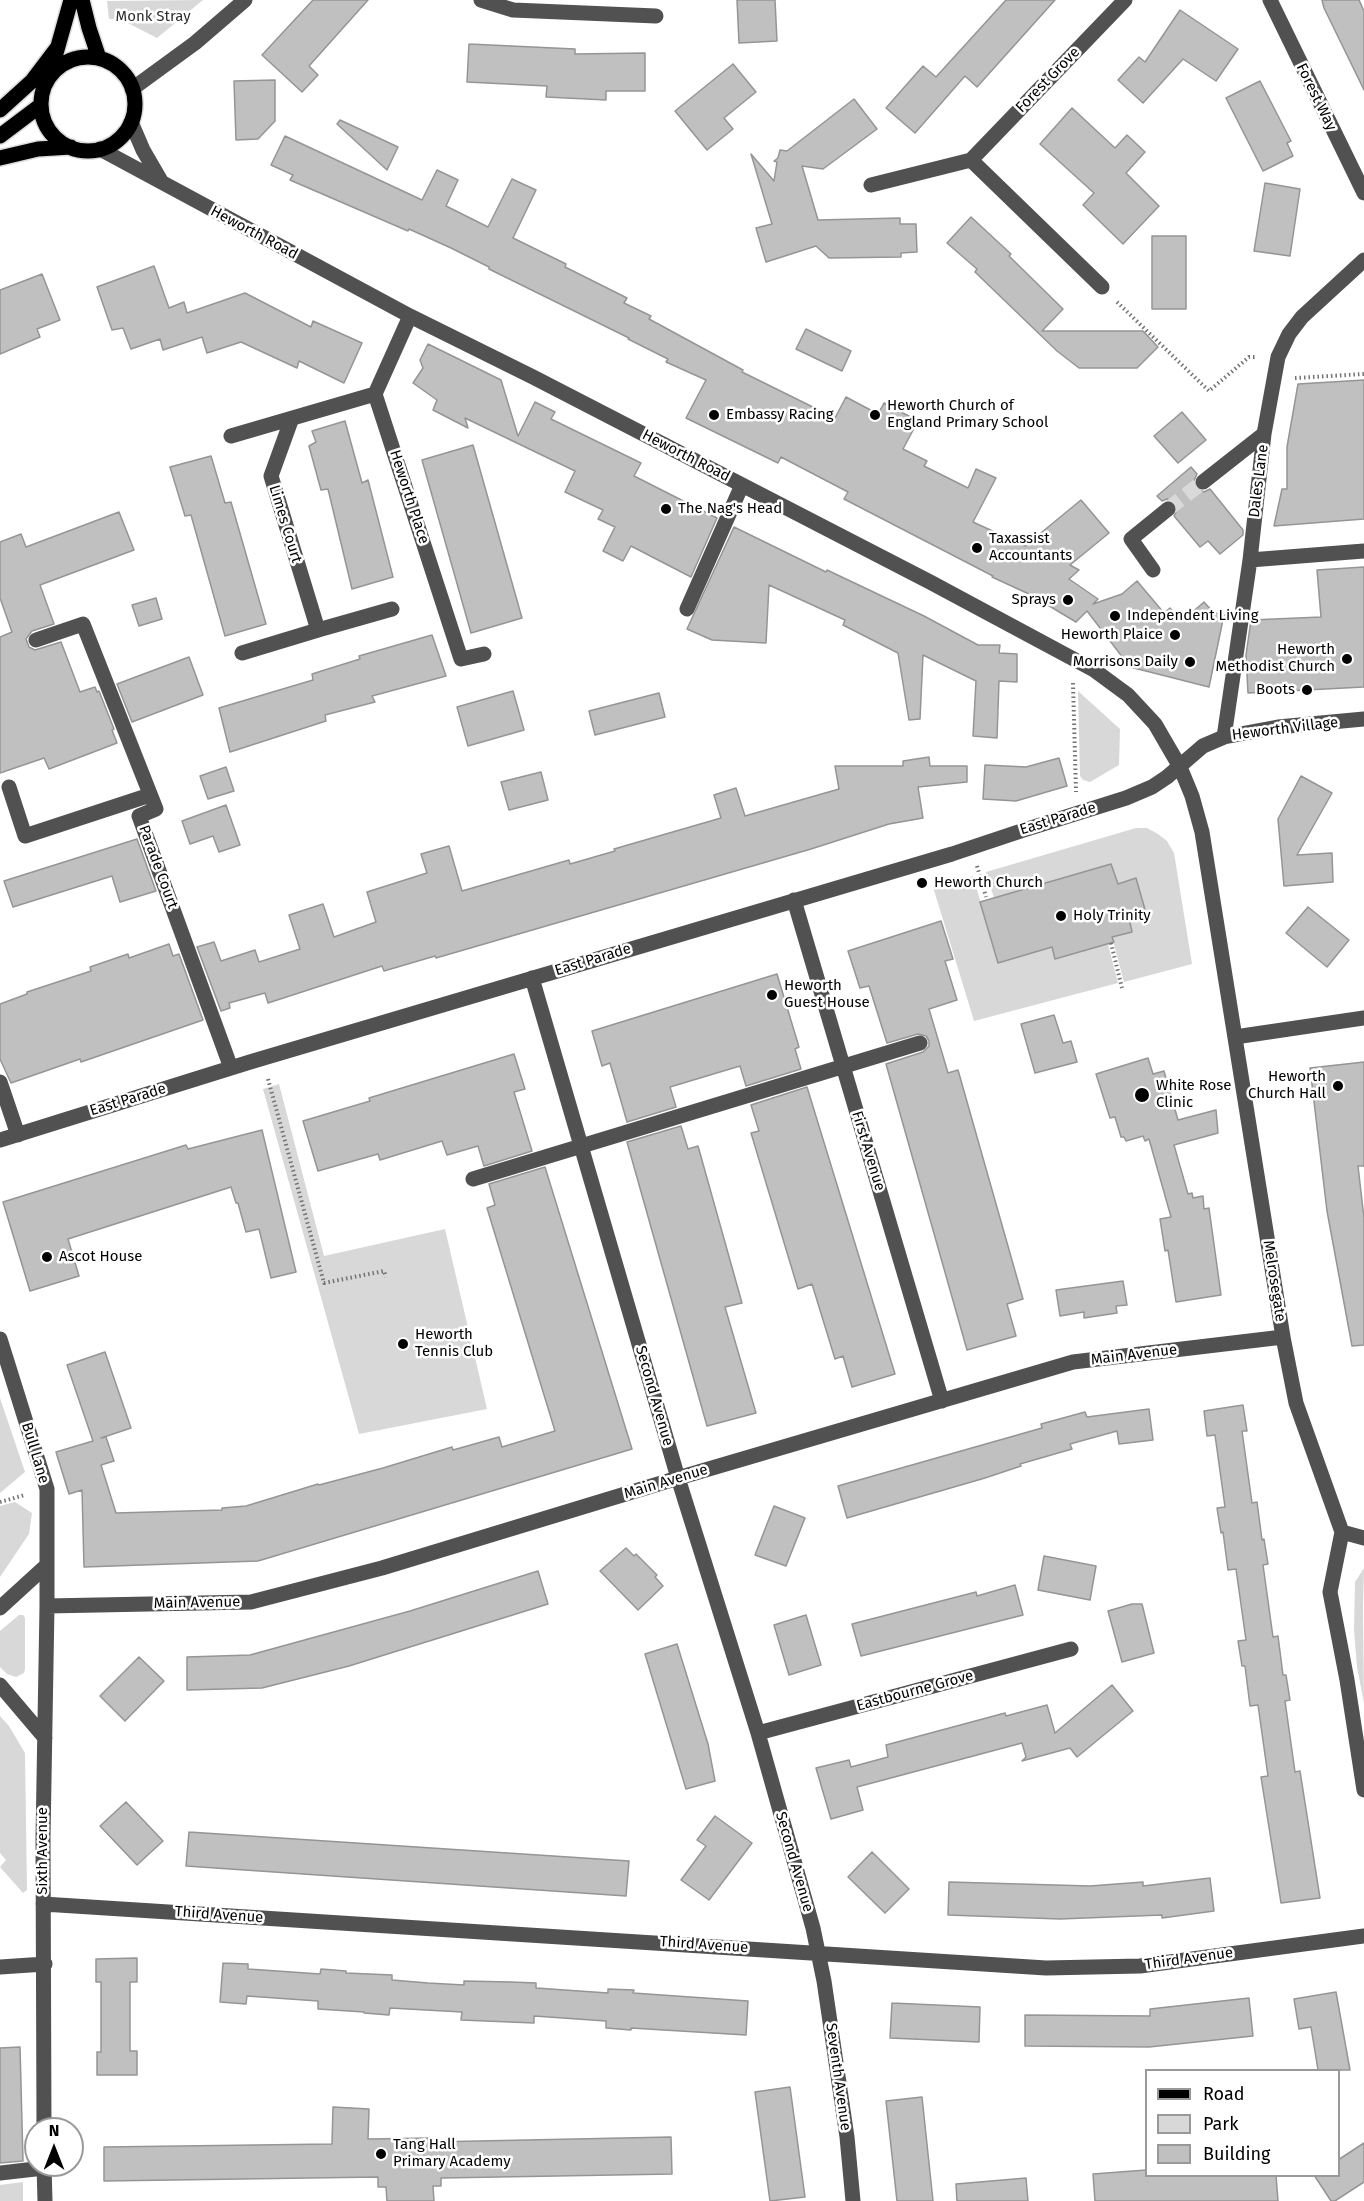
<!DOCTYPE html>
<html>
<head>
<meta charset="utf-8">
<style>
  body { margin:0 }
  #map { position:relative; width:1364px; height:2201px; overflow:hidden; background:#fff; font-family:"Fira Sans",sans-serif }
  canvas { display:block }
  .legend { position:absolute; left:1145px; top:2069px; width:195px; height:108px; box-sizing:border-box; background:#fff; border:2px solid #999; margin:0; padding:8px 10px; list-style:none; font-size:18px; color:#000 }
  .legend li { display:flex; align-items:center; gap:12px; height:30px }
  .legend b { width:30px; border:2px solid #999 }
  .north { position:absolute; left:24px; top:2117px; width:60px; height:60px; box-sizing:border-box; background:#fff; border:2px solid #999; border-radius:50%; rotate:0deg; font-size:16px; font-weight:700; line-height:24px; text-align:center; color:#000 }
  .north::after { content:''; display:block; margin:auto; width:21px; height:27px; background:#000; clip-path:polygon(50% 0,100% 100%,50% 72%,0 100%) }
</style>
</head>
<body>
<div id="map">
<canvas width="1364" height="2201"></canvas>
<ul class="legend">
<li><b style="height:8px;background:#000"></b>Road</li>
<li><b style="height:16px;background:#d8d8d8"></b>Park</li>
<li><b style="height:16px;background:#c0c0c0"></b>Building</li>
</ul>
<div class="north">N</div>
</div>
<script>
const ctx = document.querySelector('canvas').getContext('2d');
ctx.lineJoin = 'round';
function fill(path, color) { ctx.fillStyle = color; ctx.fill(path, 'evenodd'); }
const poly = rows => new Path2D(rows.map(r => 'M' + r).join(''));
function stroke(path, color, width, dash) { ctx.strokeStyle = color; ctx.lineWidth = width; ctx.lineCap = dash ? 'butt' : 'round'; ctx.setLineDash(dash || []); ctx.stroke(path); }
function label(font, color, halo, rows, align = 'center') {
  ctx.font = font + ' "Fira Sans",sans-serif'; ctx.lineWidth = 5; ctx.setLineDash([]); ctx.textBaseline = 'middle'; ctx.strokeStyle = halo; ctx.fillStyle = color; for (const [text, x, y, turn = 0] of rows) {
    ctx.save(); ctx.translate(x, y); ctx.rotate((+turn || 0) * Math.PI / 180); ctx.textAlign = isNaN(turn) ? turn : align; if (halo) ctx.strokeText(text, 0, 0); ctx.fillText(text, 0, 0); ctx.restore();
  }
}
fill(poly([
  [203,0,157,38,122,20,109,19,107,1],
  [1078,691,1120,729,1119,765,1090,782,1083,780,1080,776],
  [1136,828,1147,828,1158,834,1167,841,1174,853,1192,964,1124,982,1112,937,1132,932,1129,918,1146,913,1136,879,1110,886,1114,872,1111,864,1034,886,997,908,986,872],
  [973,876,998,963,1052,947,1056,959,1108,944,1118,983,974,1021,933,887],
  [279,1084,324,1256,445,1229,487,1409,359,1434,263,1089],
  [0,1398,25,1472,0,1493],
  [15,1502,32,1513,29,1534,0,1577,0,1506],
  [1364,1568,1363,1608,1364,1703,1357,1667,1354,1630,1355,1582],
  [19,1615,23,1615,25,1618,25,1669,24,1673,16,1677,7,1674,0,1667,0,1631],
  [0,1716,9,1726,25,1753,27,1890,23,1893,0,1867,6,1860,0,1853],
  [23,2182,23,2201,0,2201,0,2185]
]), '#d8d8d8');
const building = poly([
  [313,0,368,0,309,66,318,75,302,92,262,55,313,0],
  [737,0,775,0,777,41,739,43,737,0],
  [1006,0,1055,0,977,87,965,76,915,133,886,108,923,66,936,77,1006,0],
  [1322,0,1359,0,1364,11,1364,90,1324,8,1322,0],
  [1180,10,1238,49,1216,81,1183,59,1143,103,1118,80,1139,57,1145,62,1180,10],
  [469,44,575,49,575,54,645,53,645,91,606,91,606,100,546,97,547,86,467,82,469,44],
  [733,64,756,92,724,118,733,129,707,150,675,111,733,64],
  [275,80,275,121,258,139,236,140,234,81,275,80],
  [1260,81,1291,141,1287,143,1293,156,1263,171,1226,98,1260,81],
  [854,99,877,129,823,169,802,166,818,220,900,218,900,224,916,224,917,252,901,253,901,257,829,258,816,246,766,262,756,228,772,224,751,154,774,181,777,162,774,161,778,158,780,150,787,151,854,99],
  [1072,108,1115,148,1127,135,1145,152,1126,173,1159,206,1123,244,1083,205,1094,193,1040,144,1072,108],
  [340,120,398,147,387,170,337,124,340,120],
  [285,136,422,200,437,170,458,180,446,206,488,227,512,179,536,190,513,238,566,264,565,267,627,298,624,303,651,316,649,319,743,370,742,372,835,418,846,397,878,414,884,403,918,421,903,449,927,461,924,466,968,488,976,469,996,478,973,522,1025,546,1081,500,1109,533,1070,565,1079,570,1069,579,1098,599,1093,604,1122,594,1137,581,1164,613,1170,608,1181,622,1204,602,1213,612,1224,615,1209,687,1130,667,1087,611,1076,622,1031,595,992,577,993,576,844,499,848,492,781,457,778,463,686,418,706,380,666,362,668,359,628,339,629,338,489,269,489,267,451,248,409,229,408,231,290,180,293,175,271,165,285,136],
  [1265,183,1300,189,1290,256,1254,251,1265,183],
  [971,217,1011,254,1009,256,1063,309,1042,331,1143,331,1158,347,1137,368,1079,368,1057,351,975,272,977,269,947,243,971,217],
  [1152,236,1186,236,1186,309,1152,309,1152,236],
  [154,266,169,308,184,302,187,313,245,293,311,327,313,321,362,343,344,383,299,361,297,368,241,342,207,353,202,337,163,350,160,339,131,349,123,328,112,330,97,287,154,266],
  [42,274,60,320,37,329,40,337,0,354,0,290,42,274],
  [806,329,851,351,842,371,796,349,806,329],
  [428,344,501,380,518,436,535,402,555,412,551,419,641,463,634,476,717,518,691,577,631,546,623,561,603,551,615,527,598,519,603,510,565,492,575,471,465,418,468,428,433,410,437,400,413,383,423,368,420,360,428,344],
  [1364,380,1364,519,1274,526,1282,489,1287,489,1287,447,1298,384,1364,380],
  [1182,412,1206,440,1178,463,1154,436,1182,412],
  [345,421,362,483,368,480,393,577,352,589,328,489,321,490,309,446,316,442,312,431,345,421],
  [473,445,522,618,471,633,422,460,473,445],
  [211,456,225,503,231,502,266,624,225,636,191,515,185,516,170,467,211,456],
  [1191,467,1197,474,1193,483,1196,488,1204,492,1210,489,1243,530,1243,535,1220,554,1208,541,1200,547,1174,516,1178,508,1175,502,1167,499,1162,501,1157,496,1191,467],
  [119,512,134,550,40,585,54,624,32,631,26,639,29,647,35,650,61,642,80,692,95,687,97,692,99,691,114,729,112,730,117,743,49,769,44,758,0,773,0,637,12,632,0,598,0,542,21,534,26,547,119,512],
  [734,527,826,572,827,570,924,616,978,645,1000,645,999,653,1017,654,1017,682,999,681,997,738,973,736,976,681,923,655,920,719,909,720,898,653,843,625,845,620,769,585,766,643,712,640,687,629,734,527],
  [1364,567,1364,687,1248,693,1246,655,1251,620,1321,617,1317,570,1364,567],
  [156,598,162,619,139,626,132,605,156,598],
  [432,635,446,676,372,696,375,702,325,715,326,721,230,752,219,708,313,680,312,674,360,659,359,656,432,635],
  [189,657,203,695,132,722,117,684,189,657],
  [513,691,524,730,468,746,457,707,513,691],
  [659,693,665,717,595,735,589,711,659,693],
  [929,757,930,766,967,766,967,782,918,787,923,818,889,824,811,849,436,958,435,956,384,971,382,966,268,1003,265,993,229,1003,230,1008,221,1011,197,947,214,942,221,961,255,950,259,962,300,949,289,915,323,904,334,937,376,922,367,892,427,873,421,854,449,846,462,891,569,860,570,864,615,851,614,849,721,818,714,795,736,788,745,816,839,789,835,766,903,766,903,761,929,757],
  [1059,758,1067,786,1016,801,983,799,985,765,1026,767,1059,758],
  [226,767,234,791,208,799,200,776,226,767],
  [541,772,548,800,509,810,501,782,541,772],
  [1301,776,1332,793,1297,855,1332,853,1333,882,1284,886,1278,819,1301,776],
  [226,805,240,845,219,852,213,836,190,844,182,821,226,805],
  [137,839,156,891,120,902,112,876,13,907,4,881,137,839],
  [1111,864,1118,884,1136,878,1146,913,1129,918,1132,932,1112,937,1114,942,1055,959,1052,947,998,963,980,902,1111,864],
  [1308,907,1349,940,1327,967,1286,933,1308,907],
  [941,921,953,959,945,961,957,1000,929,1009,948,1073,958,1070,1023,1299,1007,1304,1016,1336,967,1350,886,1064,923,1052,929,1046,929,1041,926,1036,918,1034,887,1043,869,986,860,988,848,951,941,921],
  [169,944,173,956,179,954,203,1020,81,1062,80,1059,11,1083,0,1059,0,1004,27,994,27,992,91,971,90,967,128,954,129,958,169,944],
  [777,974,799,1047,795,1049,801,1069,746,1086,740,1066,670,1087,676,1107,627,1122,610,1063,602,1066,592,1031,777,974],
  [1054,1015,1063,1043,1071,1041,1077,1062,1035,1073,1021,1024,1054,1015],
  [514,1054,525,1089,514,1092,532,1151,484,1166,478,1146,447,1155,442,1141,380,1160,378,1154,318,1171,303,1121,370,1101,369,1098,514,1054],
  [1148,1058,1153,1074,1164,1071,1178,1120,1216,1110,1218,1133,1174,1145,1188,1194,1192,1193,1193,1198,1203,1196,1204,1209,1209,1208,1221,1295,1176,1302,1168,1250,1165,1251,1160,1219,1171,1217,1149,1139,1145,1141,1143,1136,1126,1141,1124,1137,1121,1137,1115,1117,1110,1118,1096,1074,1148,1058],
  [1364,1062,1364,1166,1358,1166,1364,1218,1364,1345,1352,1346,1327,1211,1310,1068,1364,1062],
  [807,1087,895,1374,852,1387,843,1356,835,1359,812,1284,798,1289,751,1133,759,1131,751,1105,807,1087],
  [681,1126,688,1149,698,1146,742,1303,725,1307,756,1413,707,1426,627,1142,681,1126],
  [262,1130,296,1272,271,1278,259,1229,246,1232,238,1203,236,1203,231,1187,68,1239,79,1276,30,1291,3,1202,186,1145,188,1149,262,1130],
  [545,1167,632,1449,258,1561,84,1567,82,1490,69,1494,56,1452,93,1441,67,1365,105,1352,131,1428,101,1438,106,1437,114,1461,101,1465,116,1513,222,1510,222,1508,246,1506,318,1484,319,1485,383,1468,452,1447,453,1450,499,1437,502,1447,555,1431,487,1208,495,1205,489,1184,545,1167],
  [1123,1281,1127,1305,1116,1306,1117,1313,1084,1318,1084,1312,1060,1316,1056,1290,1123,1281],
  [1243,1405,1247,1431,1242,1431,1252,1503,1257,1502,1262,1540,1264,1539,1268,1564,1263,1565,1273,1637,1278,1636,1283,1675,1286,1675,1290,1700,1285,1701,1295,1772,1300,1771,1320,1898,1281,1903,1261,1777,1268,1776,1258,1705,1250,1706,1245,1666,1242,1666,1238,1641,1246,1640,1236,1569,1228,1570,1223,1532,1221,1533,1217,1508,1225,1507,1215,1435,1207,1436,1204,1411,1243,1405],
  [1149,1409,1153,1440,1119,1444,1117,1431,1070,1444,1072,1449,1020,1464,1021,1466,985,1478,847,1518,838,1486,1042,1428,1041,1424,1085,1412,1087,1417,1149,1409],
  [774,1506,805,1518,786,1566,755,1555,774,1506],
  [626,1548,634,1556,636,1554,657,1575,655,1577,663,1586,638,1610,600,1571,626,1548],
  [1044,1556,1096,1566,1090,1600,1038,1590,1044,1556],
  [538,1571,548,1604,349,1666,262,1688,187,1690,187,1657,250,1655,410,1611,538,1571],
  [1015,1585,1023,1615,861,1656,852,1624,976,1592,977,1596,1015,1585],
  [1132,1604,1142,1604,1154,1653,1122,1662,1108,1611,1132,1604],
  [806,1615,821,1665,789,1675,774,1625,806,1615],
  [677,1644,708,1744,715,1781,686,1789,645,1654,677,1644],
  [139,1657,164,1681,125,1721,100,1696,139,1657],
  [1112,1685,1133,1711,1077,1757,1070,1748,1022,1761,1026,1757,1022,1743,857,1787,863,1810,831,1819,816,1768,849,1760,851,1767,888,1757,886,1745,1005,1713,1006,1716,1047,1705,1055,1733,1112,1685],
  [126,1802,163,1841,137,1865,100,1826,126,1802],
  [715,1816,752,1843,709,1900,681,1880,706,1846,697,1840,715,1816],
  [189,1832,629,1861,626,1896,186,1866,189,1832],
  [872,1852,909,1889,885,1913,848,1877,872,1852],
  [1210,1878,1214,1911,1162,1918,1162,1915,1060,1919,948,1915,949,1882,1090,1886,1143,1882,1143,1886,1210,1878],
  [137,1958,137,1982,130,1982,130,2051,137,2051,137,2075,97,2075,97,2052,101,2052,101,1982,96,1982,96,1959,137,1958],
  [223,1963,248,1964,248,1969,320,1974,321,1969,346,1971,346,1973,392,1975,392,1980,428,1983,464,1985,464,1981,511,1982,536,1983,536,1988,608,1993,608,1989,634,1990,633,1993,748,2001,746,2035,631,2028,631,2030,606,2028,606,2021,534,2016,534,2023,461,2020,462,2012,390,2008,389,2015,364,2013,364,2012,318,2009,318,2001,247,1996,246,2004,220,2002,223,1963],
  [1336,1992,1350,2070,1318,2070,1311,2027,1299,2029,1294,1999,1336,1992],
  [1249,1998,1253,2036,1149,2047,1025,2046,1025,2015,1150,2016,1150,2009,1249,1998],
  [892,2003,980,2007,979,2042,890,2038,892,2003],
  [20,2047,23,2161,0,2163,0,2048,20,2047],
  [790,2087,805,2197,770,2201,755,2092,790,2087],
  [922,2097,933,2201,897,2201,886,2101,922,2097],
  [333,2107,369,2109,368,2139,431,2138,431,2142,671,2137,672,2174,441,2178,441,2186,433,2186,434,2201,387,2201,386,2187,378,2187,378,2177,104,2181,104,2147,332,2144,333,2107],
  [1364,2143,1364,2182,1335,2201,1331,2201,1314,2175,1338,2175,1338,2160,1364,2143],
  [1146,2170,1146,2175,1276,2175,1278,2201,1095,2201,1093,2174,1146,2170],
  [1026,2178,1028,2201,957,2201,956,2184,1026,2178]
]);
fill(building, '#c0c0c0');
stroke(building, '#959595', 1.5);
stroke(poly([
  [1168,509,1203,482]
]), '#d9d9d9', 15, [15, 8]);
const major = poly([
  [82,0,89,28,99,58],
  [55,57,71,0],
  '41 104a47 47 0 1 1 94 0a47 47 0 1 1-94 0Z',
  [0,110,32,81,57,48],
  [0,136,41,105],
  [0,158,38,149,71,147]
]);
stroke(major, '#dbdbdb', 18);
stroke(poly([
  [1117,302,1209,391,1249,357,1256,357],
  [1295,378,1364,374],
  [1073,683,1076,792],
  [977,866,986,897],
  [1111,943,1122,988],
  [268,1079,324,1283,384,1271,386,1277],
  [0,1502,25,1495]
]), '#737373', 4, [1.5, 3]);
stroke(poly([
  [481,0,513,10,656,16],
  [1270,0,1364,193],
  [132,89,195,43,245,0],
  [131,122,143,150,161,181],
  [100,149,410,316,533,377,930,582,1094,670,1128,695,1155,724,1180,767,1192,796,1202,832,1283,1337,1296,1403,1342,1532,1330,1592,1347,1680,1364,1790],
  [971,160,1102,287],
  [871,185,971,160,1125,0],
  [410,316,375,394,461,659,484,654],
  [292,418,271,476,318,630,392,609],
  [231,436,375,394],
  [1203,482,1264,434],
  [1250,560,1364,551],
  [1153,570,1131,539,1168,509],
  [687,609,742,485],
  [36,640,83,624,156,809,139,816,231,1068],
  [242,653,318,630],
  [1224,737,1250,560,1264,434,1278,357,1289,334,1302,317,1364,260],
  [9,787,25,836,150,795],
  [794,900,942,1401],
  [532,978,678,1478,758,1733,813,1928,824,1981,847,2137,853,2201],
  [1235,1037,1364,1018],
  [0,1082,18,1135],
  [0,1140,250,1062,952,854,1024,830,1126,798,1152,787,1167,777,1203,746,1224,737,1278,727,1364,719],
  [473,1179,920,1043],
  [0,1339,47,1489,47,1606,43,1838,44,2129],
  [1342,1532,1364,1538],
  [47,1606,251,1602,382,1568,678,1478,1073,1362,1283,1337],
  [0,1608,47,1565],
  [0,1685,45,1738],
  [758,1733,1071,1649],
  [43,1904,1046,1968,1140,1966,1364,1936],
  [0,1967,45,1964],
  [44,2165,45,2201],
  [0,2173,44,2168]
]), '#515151', 15);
stroke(major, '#000', 15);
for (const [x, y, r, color] of [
  [714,415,6,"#000"],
  [875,415,6,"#000"],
  [666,509,6,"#000"],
  [977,548,6,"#000"],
  [1068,600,6,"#000"],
  [1115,616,6,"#000"],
  [1175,635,6,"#000"],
  [1347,659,6,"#000"],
  [1190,662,6,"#000"],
  [1307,690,6,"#000"],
  [922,883,6,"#000"],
  [1061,916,6,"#000"],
  [772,995,6,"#000"],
  [1338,1086,6,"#000"],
  [1142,1095,8,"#000"],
  [47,1257,6,"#000"],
  [403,1344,6,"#000"],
  [381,2154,6,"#000"]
]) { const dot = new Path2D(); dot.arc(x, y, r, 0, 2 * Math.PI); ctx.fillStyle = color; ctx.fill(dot); stroke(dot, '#fff', 2); }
label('15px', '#2f2f2f', '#fff', [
  ["Monk Stray",153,17]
]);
label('15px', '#000', '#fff', [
  ["Forest Grove",1048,80,-46],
  ["Forest Way",1316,97,64],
  ["Heworth Road",254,233,28],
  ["Heworth Road",686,456,27],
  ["Dales Lane",1259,481,-83],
  ["Heworth Place",409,497,72],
  ["Limes Court",285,524,73],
  ["Heworth Village",1285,729,-7],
  ["East Parade",1058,819,-17],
  ["Parade Court",158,867,70],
  ["East Parade",593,960,-17],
  ["East Parade",128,1100,-17],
  ["First Avenue",868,1151,73],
  ["Melrosegate",1274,1281,81],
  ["Main Avenue",1134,1355,-7],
  ["Second Avenue",654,1396,74],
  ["Bull Lane",35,1453,73],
  ["Main Avenue",666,1482,-17],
  ["Main Avenue",197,1603,-1],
  ["Eastbourne Grove",915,1691,-15],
  ["Sixth Avenue",43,1851,-90],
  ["Second Avenue",794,1862,74],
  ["Third Avenue",219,1915,4],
  ["Third Avenue",704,1945,4],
  ["Third Avenue",1189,1959,-8],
  ["Seventh Avenue",838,2077,82]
]);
label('15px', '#000', '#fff', [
  ["Heworth Church of",887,406],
  ["England Primary School",887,423],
  ["Embassy Racing",726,415],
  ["The Nag's Head",678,509],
  ["Taxassist",989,539],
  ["Accountants",989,556],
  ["Sprays",1056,600,"right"],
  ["Independent Living",1127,616],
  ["Heworth Plaice",1163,635,"right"],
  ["Heworth",1335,650,"right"],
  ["Methodist Church",1335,667,"right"],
  ["Morrisons Daily",1178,662,"right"],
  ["Boots",1295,690,"right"],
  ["Heworth Church",934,883],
  ["Holy Trinity",1073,916],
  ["Heworth",784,986],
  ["Guest House",784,1003],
  ["Heworth",1326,1077,"right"],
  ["Church Hall",1326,1094,"right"],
  ["White Rose",1156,1086],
  ["Clinic",1156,1103],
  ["Ascot House",59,1257],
  ["Heworth",415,1335],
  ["Tennis Club",415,1352],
  ["Tang Hall",393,2145],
  ["Primary Academy",393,2162]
], 'left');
</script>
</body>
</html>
